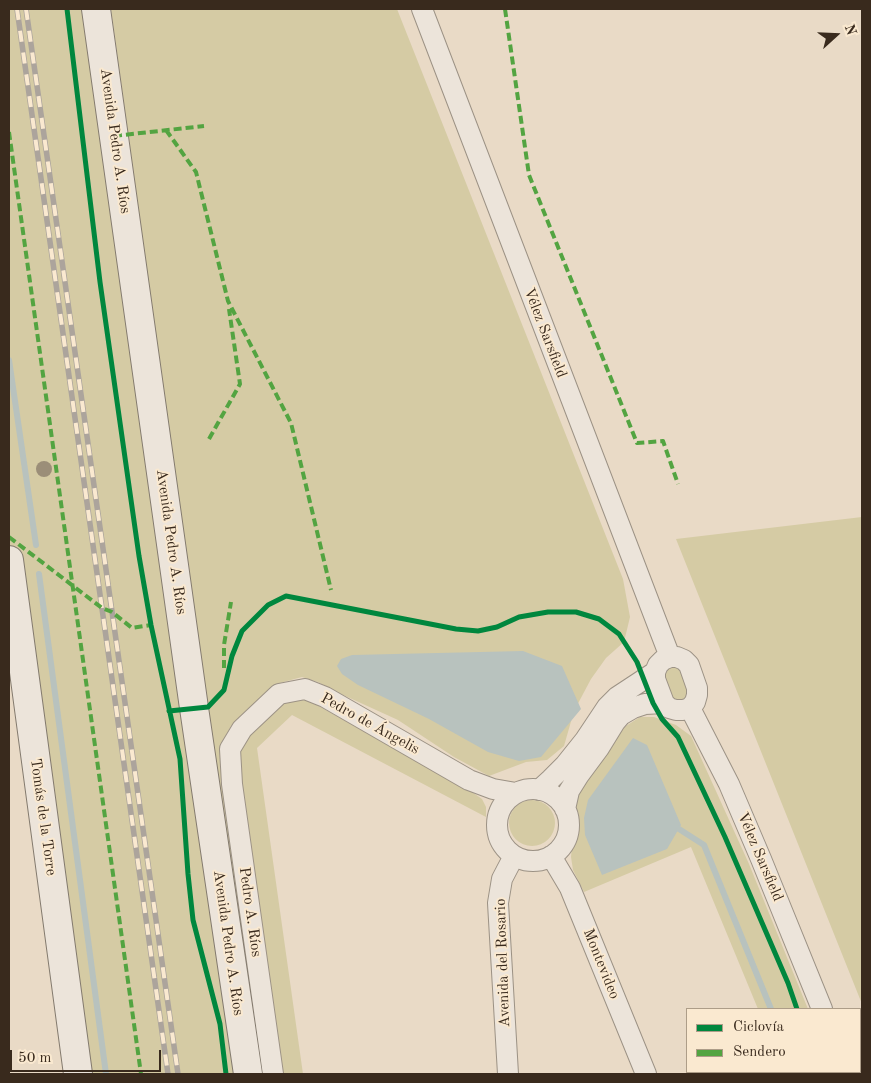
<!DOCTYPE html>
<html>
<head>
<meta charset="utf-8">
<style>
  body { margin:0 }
  #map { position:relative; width:871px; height:1083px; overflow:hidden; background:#e9dac6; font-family:"Old Standard TT",serif }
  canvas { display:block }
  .frame { position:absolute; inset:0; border:10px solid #392a1d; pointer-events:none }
  .legend { position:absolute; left:686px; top:1008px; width:175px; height:65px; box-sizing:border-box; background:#fae9d0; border:1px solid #ad9d88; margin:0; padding:6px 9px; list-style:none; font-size:15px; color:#392a1d }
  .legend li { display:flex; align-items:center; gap:10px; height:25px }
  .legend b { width:25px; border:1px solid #ad9d88 }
  .north { position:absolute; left:811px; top:10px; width:50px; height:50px; -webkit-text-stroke:4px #fae9d0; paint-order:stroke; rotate:70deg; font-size:14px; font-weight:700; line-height:20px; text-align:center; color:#392a1d }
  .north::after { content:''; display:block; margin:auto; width:18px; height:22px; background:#392a1d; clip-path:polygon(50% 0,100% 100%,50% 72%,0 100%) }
  .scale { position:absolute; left:10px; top:1050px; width:151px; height:22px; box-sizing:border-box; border:2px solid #392a1d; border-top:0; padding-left:6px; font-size:15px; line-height:18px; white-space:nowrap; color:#392a1d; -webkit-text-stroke:4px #fae9d0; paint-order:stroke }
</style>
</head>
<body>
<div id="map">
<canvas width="871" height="1083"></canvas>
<div class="frame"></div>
<ul class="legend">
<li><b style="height:6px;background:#00873e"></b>Ciclovía</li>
<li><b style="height:6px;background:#53a441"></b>Sendero</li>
</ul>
<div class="north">N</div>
<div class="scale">50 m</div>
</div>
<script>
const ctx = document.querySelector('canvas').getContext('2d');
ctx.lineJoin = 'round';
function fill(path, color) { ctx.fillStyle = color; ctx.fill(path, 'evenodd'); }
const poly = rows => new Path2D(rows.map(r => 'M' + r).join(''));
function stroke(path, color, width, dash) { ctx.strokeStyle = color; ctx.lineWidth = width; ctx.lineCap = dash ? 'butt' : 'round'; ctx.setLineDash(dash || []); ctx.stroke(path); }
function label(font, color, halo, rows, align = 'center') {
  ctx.font = font + ' "Old Standard TT",serif'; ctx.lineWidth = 4; ctx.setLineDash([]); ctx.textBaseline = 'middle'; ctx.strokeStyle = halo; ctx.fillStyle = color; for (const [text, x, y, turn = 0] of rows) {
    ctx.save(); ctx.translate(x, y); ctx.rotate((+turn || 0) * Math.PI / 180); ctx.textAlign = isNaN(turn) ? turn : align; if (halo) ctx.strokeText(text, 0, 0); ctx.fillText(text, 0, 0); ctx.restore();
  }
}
fill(poly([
  [9,9,96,9,248,1074,78,1074,9,560],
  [111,9,397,9,623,579,630,617,624,642,606,658,591,679,574,711,564,746,547,760,526,762,489,776,454,757,398,720,341,694,318,682,302,677,276,684,231,726,223,741,268,1074,258,1074],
  [862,517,862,1004,676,539],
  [666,666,682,666,691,698,670,703,662,670],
  [294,700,308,700,472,792,482,799,486,807,486,817,292,715,257,748,303,1074,283,1074,238,753,242,743,283,702],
  [640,717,654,717,676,725,691,736,749,864,808,1009,758,1009,691,847,584,892,573,870,571,857,572,846,577,831,578,815,574,802,577,791,607,748,626,726],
  '509 823a23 23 0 1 1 46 0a23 23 0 1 1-46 0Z'
]), '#d5cba4');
fill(poly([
  [523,651,562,666,581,709,541,757,519,761,488,752,429,719,358,685,342,674,337,666,341,659,352,655],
  [633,738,647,745,681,825,667,849,602,875,585,835,584,818,588,800]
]), '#b8c2be');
stroke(poly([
  [9,360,36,545],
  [39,574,106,1074],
  [679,829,704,845,771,1009],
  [796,1072,797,1074]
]), '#b8c2be', 6);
const street = poly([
  [422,9,670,657],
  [670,657,677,657,684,660,689,665,697,688,697,695,695,702,690,708,683,710,676,710,669,708,664,703,655,679,655,672,658,665,663,660,670,657],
  [690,708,729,784,761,859,822,1009],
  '497 825a36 36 0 1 1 72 0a36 36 0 1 1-72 0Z',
  [539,790,551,779,565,765,585,740,607,707,617,697,655,672],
  [565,809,569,791,579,775,599,748,615,722,621,715,633,708,645,704,664,703],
  [551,856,570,888,646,1074],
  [848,1072,849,1074],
  [273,1074,232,784,230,749,242,729,279,694,305,689,325,697,469,780,493,789,516,793],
  [508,1074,498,903,502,879,514,856]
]);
const secondary = poly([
  [96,9,194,708,248,1074],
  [9,560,78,1074]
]);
stroke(street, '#9c9285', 22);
stroke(secondary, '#837a6e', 30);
stroke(street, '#ece4da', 20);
stroke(secondary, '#ece4da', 28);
const rail = poly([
  [17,9,168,1074],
  [26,9,178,1074]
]);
stroke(rail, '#aca49c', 5.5);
stroke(rail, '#fae9d0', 4, [11]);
stroke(poly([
  [505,9,529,175,637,443,663,441,678,484],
  [166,130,196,172,228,301,291,423,331,590],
  [9,132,141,1074],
  [114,136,204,126],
  [209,439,240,384,229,309],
  [9,537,102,608,112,612,132,628,151,625],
  [224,668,224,645,231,602],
  [821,1072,822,1074]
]), '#53a441', 4, [8, 4]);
stroke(poly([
  [67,9,100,282,139,556,151,625,180,759,188,874,193,920,220,1024,226,1074],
  [169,711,208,707,224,690,232,656,242,631,268,605,286,596,456,629,478,631,497,627,519,617,548,612,576,612,599,619,619,634,637,662,653,703,662,719,678,737,725,837,788,983,797,1009]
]), '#00873e', 5);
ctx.fillStyle = '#9b8e78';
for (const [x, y] of [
  [44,469]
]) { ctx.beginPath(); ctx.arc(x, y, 8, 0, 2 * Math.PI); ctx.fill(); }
label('15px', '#392a1d', '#fae9d0', [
  ["Avenida Pedro A. Ríos",115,141,82],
  ["Vélez Sarsfield",545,333,69],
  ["Avenida Pedro A. Ríos",171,542,82],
  ["Pedro de Ángelis",370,724,29],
  ["Tomás de la Torre",43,817,82],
  ["Vélez Sarsfield",760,857,67],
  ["Pedro A. Ríos",250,912,82],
  ["Avenida Pedro A. Ríos",228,943,82],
  ["Avenida del Rosario",503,963,-92],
  ["Montevideo",601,964,68]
]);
</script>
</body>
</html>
